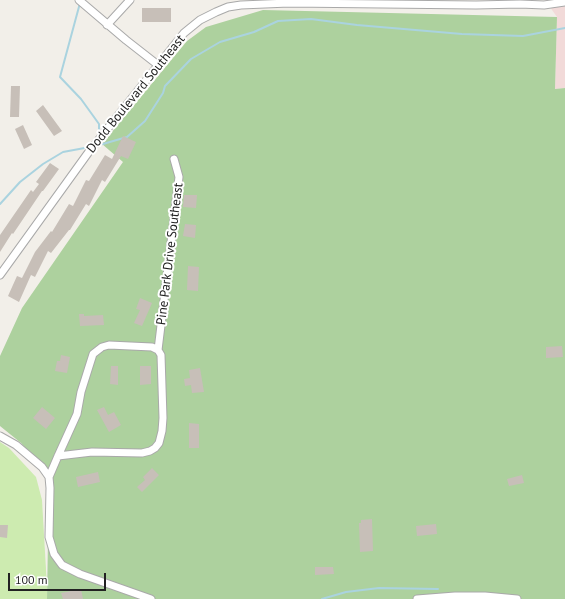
<!DOCTYPE html>
<html>
<head>
<meta charset="utf-8">
<style>
  body { margin:0 }
  #map { position:relative; width:565px; height:599px; overflow:hidden; background:#f2efe9; font-family:"PT Sans",sans-serif }
  canvas { display:block }
  .scale { position:absolute; left:8px; top:573px; width:98px; height:18px; box-sizing:border-box; border:2px solid #222; border-top:0; padding-left:5px; font-size:12px; line-height:14px; white-space:nowrap; color:#222; -webkit-text-stroke:3px #fff; paint-order:stroke }
</style>
</head>
<body>
<div id="map">
<canvas width="565" height="599"></canvas>
<div class="scale">100 m</div>
</div>
<script>
const ctx = document.querySelector('canvas').getContext('2d');
ctx.lineJoin = 'round';
function fill(path, color) { ctx.fillStyle = color; ctx.fill(path, 'evenodd'); }
const poly = rows => new Path2D(rows.map(r => 'M' + r).join(''));
function stroke(path, color, width, dash) { ctx.strokeStyle = color; ctx.lineWidth = width; ctx.lineCap = dash ? 'butt' : 'round'; ctx.setLineDash(dash || []); ctx.stroke(path); }
function label(font, color, halo, rows, align = 'center') {
  ctx.font = font + ' "PT Sans",sans-serif'; ctx.lineWidth = 4; ctx.setLineDash([]); ctx.textBaseline = 'middle'; ctx.strokeStyle = halo; ctx.fillStyle = color; for (const [text, x, y, turn = 0] of rows) {
    ctx.save(); ctx.translate(x, y); ctx.rotate((+turn || 0) * Math.PI / 180); ctx.textAlign = isNaN(turn) ? turn : align; if (halo) ctx.strokeText(text, 0, 0); ctx.fillText(text, 0, 0); ctx.restore();
  }
}
fill(poly([
  [545,0,565,0,565,88,555,89,557,17]
]), '#f2dad9');
fill(poly([
  [0,442,9,448,36,477,42,500,47,587,47,599,0,599]
]), '#cdebb0');
fill(poly([
  [263,10,557,17,555,89,565,88,565,599,47,599,49,477,21,443,0,426,0,356,22,308,123,162,102,144,187,41,206,27]
]), '#add19e');
stroke(poly([
  [80,3,60,77,81,99,99,124,99,136],
  [96,146,127,137,145,121,163,93,165,86,191,59,220,42,254,32,278,21,311,19,357,25,462,34,523,36,565,28],
  [0,204,20,182,43,164,63,152,90,147],
  [322,599,346,592,379,588,438,589]
]), '#aad3df', 2);
fill(poly([
  [142,8,171,8,171,22,142,22],
  [11,86,20,86,19,117,10,117],
  [43,105,62,131,54,136,36,111],
  [23,125,32,145,24,149,15,129],
  [123,136,136,142,128,159,121,156,105,182,102,180,89,206,86,204,70,230,69,230,51,253,48,251,35,277,31,275,19,302,8,296,17,276,22,278,35,252,51,231,52,232,69,204,73,206,86,180,89,181,105,155,112,159],
  [50,163,59,169,43,191,42,191,13,234,12,233,0,252,0,235,31,190,33,192,39,184,36,182],
  [184,195,197,195,196,208,183,207],
  [185,224,196,225,195,238,183,236],
  [188,266,199,267,198,291,187,290],
  [140,298,152,303,142,326,134,323,140,310,136,309],
  [79,314,84,314,84,316,103,315,104,325,80,326],
  [562,346,563,357,546,358,546,347],
  [61,355,70,357,67,373,55,371,57,361,60,361],
  [111,366,118,366,118,385,110,384],
  [140,366,151,366,151,384,140,385],
  [200,368,204,392,192,393,191,385,185,386,184,379,190,378,189,370],
  [42,407,55,418,46,429,33,418],
  [104,407,108,415,114,412,121,425,109,432,97,410],
  [189,423,199,424,199,448,189,448],
  [152,468,159,475,142,492,137,487,145,480,143,477],
  [98,472,100,482,78,487,76,477],
  [522,475,524,483,509,486,507,479],
  [372,519,373,551,360,552,359,523,361,523,361,520],
  [436,524,437,534,417,536,416,526],
  [0,525,8,525,7,538,0,537],
  [315,567,333,567,334,574,315,575],
  [81,589,83,599,63,599,61,593]
]), '#c7bfb8');
const minor = poly([
  [79,0,126,40,158,65],
  [107,25,130,0],
  [0,275,88,153,184,33,200,20,216,12,228,7,241,5,289,3,476,5,520,4,544,5,565,2],
  [158,350,179,177,174,159],
  [0,436,16,445,42,467,49,477,50,488,49,537,54,554,62,565,80,574,151,599],
  [49,477,58,456,77,414,81,392,93,354,102,347,109,345,152,347,158,350,161,355,163,418,162,431,159,443,155,448,150,451,142,453,92,452,58,456],
  [417,599,455,596,485,596,517,599]
]);
stroke(minor, '#a9a9a9', 9);
stroke(minor, '#fff', 7);
label('13px', '#222', '#fff', [
  ["Dodd Boulevard Southeast",136,94,-51],
  ["Pine Park Drive Southeast",170,254,-83]
]);
</script>
</body>
</html>
